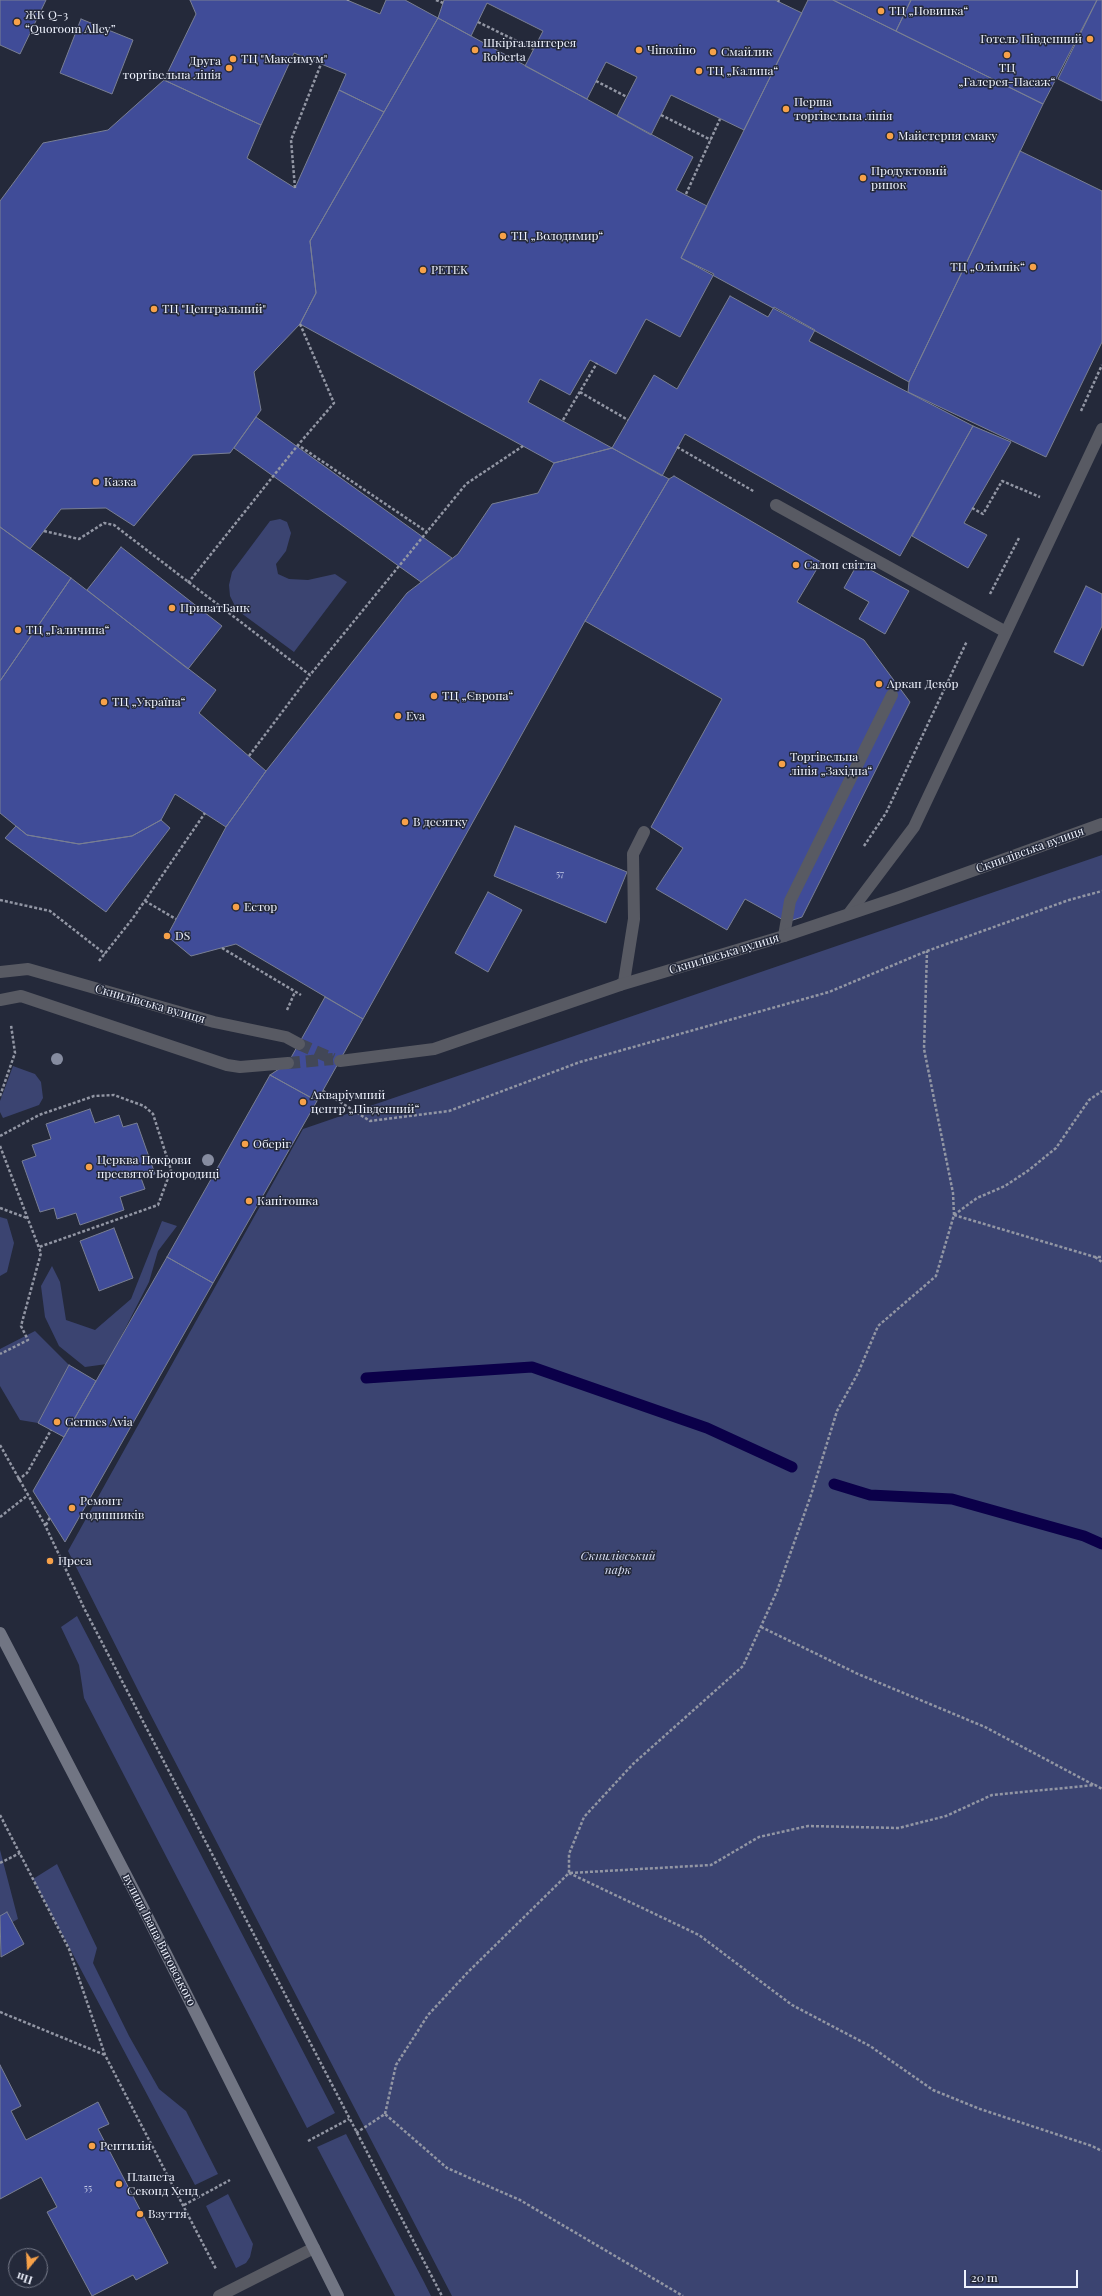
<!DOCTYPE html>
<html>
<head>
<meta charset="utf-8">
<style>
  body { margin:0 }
  #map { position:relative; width:1102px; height:2296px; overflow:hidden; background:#24293a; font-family:"Playfair Display",serif }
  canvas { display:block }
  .north { position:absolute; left:8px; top:2248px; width:40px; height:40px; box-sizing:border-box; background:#24293a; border:1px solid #757988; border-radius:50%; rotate:198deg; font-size:11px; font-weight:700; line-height:16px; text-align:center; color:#eef2fd }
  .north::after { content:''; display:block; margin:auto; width:14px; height:18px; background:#f7a149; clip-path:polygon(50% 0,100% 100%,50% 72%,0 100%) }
  .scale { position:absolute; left:964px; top:2270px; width:114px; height:18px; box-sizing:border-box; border:2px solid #eef2fd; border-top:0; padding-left:5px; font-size:12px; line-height:14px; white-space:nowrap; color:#eef2fd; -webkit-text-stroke:3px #24293a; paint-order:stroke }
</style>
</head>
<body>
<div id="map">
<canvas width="1102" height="2296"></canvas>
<div class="north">Пн</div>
<div class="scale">20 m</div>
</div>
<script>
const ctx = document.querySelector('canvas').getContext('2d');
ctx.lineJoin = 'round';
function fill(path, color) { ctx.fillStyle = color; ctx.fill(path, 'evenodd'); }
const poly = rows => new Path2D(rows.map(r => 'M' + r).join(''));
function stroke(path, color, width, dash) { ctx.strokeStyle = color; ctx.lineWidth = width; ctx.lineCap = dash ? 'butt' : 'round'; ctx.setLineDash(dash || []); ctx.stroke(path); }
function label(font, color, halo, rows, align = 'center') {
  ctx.font = font + ' "Playfair Display",serif'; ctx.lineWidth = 3; ctx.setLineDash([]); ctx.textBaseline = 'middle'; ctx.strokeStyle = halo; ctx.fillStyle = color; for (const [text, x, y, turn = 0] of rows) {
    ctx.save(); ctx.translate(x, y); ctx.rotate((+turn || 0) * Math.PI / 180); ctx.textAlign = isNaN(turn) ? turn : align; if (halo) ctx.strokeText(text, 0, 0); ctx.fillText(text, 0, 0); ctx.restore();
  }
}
fill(poly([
  [280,519,287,522,291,533,286,551,276,564,278,574,289,579,308,580,335,574,347,582,294,652,237,610,230,596,229,585,232,572,270,521],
  [1102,855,1102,2296,452,2296,143,1700,68,1551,303,1129],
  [13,1066,35,1074,41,1082,43,1098,39,1105,3,1118,0,1112,0,1101],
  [0,1217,7,1219,14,1243,7,1272,0,1276],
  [162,1221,177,1226,158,1251,149,1282,107,1364,85,1367,59,1346,45,1317,41,1286,52,1266,60,1282,66,1320,95,1330,131,1299],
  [35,1331,69,1365,38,1423,20,1420,0,1386,0,1349],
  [77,1616,335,2113,307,2128,84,1698,79,1665,61,1627],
  [0,1850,18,1919,0,1929],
  [57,1864,97,1948,93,1963,129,2036,159,2089,186,2111,218,2174,195,2185,33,1879],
  [346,2134,424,2282,431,2296,395,2296,317,2147],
  [228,2194,253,2244,250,2257,246,2263,236,2268,206,2206]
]), '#3b4471');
stroke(poly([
  [366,1378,532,1367,707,1428,792,1467],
  [834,1484,870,1495,952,1499,1084,1536,1102,1544]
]), '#0b0049', 11);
const building = poly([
  [0,0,46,0,20,54,0,45,0,0],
  [190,0,347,0,380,14,386,0,405,0,438,18,384,112,339,90,346,74,294,53,261,125,164,80,196,14,190,0],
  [444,0,775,0,802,13,744,130,671,95,651,135,617,116,637,77,606,62,587,99,525,66,543,31,487,3,471,36,438,18,444,0],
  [808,0,833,0,1043,104,909,382,681,258,808,0],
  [833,0,911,0,896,31,833,0],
  [911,0,1097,0,1043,104,896,31,911,0],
  [1097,0,1102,0,1102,101,1058,79,1097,0],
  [438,18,693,157,676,190,707,206,681,258,714,274,680,337,646,319,616,374,590,360,570,395,540,379,528,402,612,448,554,463,300,324,316,293,310,241,438,18],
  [81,19,133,40,112,94,60,73,81,19],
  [164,80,261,125,247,158,295,188,339,90,384,112,310,241,316,293,300,324,254,372,261,410,230,453,193,455,134,526,106,508,61,509,30,549,0,527,0,201,43,143,108,130,164,80],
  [1020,151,1102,191,1102,342,1046,457,908,392,909,382,1020,151],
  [730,296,768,317,774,307,815,330,809,341,973,426,900,556,685,434,662,476,612,448,654,375,677,389,730,296],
  [256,417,452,558,421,582,234,448,256,417],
  [973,426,1011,442,964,523,987,535,968,568,912,536,973,426],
  [612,448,669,479,585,621,363,1019,236,944,191,956,167,936,226,827,266,771,407,593,458,554,492,504,538,493,554,463,612,448],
  [674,476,821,562,797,602,864,640,910,702,802,917,787,922,745,899,727,930,656,889,683,848,651,827,722,699,585,621,669,479,674,476],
  [0,527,71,578,0,681,0,527],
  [121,547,222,626,188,669,87,590,121,547],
  [858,563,909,591,885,634,859,619,869,602,844,588,858,563],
  [71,578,216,690,199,713,266,771,226,827,175,794,161,820,132,836,79,844,27,835,0,813,0,681,71,578],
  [1086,586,1102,594,1102,626,1083,666,1054,652,1086,586],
  [161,820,170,828,106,912,5,838,16,826,27,835,79,844,132,836,161,820],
  [515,826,627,872,606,923,494,876,515,826],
  [488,892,522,910,488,972,455,953,488,892],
  [325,997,363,1019,317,1101,270,1075,288,1063,325,997],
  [270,1075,317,1101,213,1283,167,1257,270,1075],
  [90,1109,95,1123,119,1115,123,1127,137,1123,155,1174,141,1178,145,1189,120,1197,124,1210,80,1225,76,1213,57,1219,54,1208,40,1212,22,1161,36,1156,32,1145,51,1139,46,1124,90,1109],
  [114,1228,133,1278,99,1291,80,1241,114,1228],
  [167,1257,213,1283,65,1542,33,1491,167,1257],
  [69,1365,96,1381,64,1437,38,1423,69,1365],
  [7,1912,24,1944,1,1957,0,1916,7,1912],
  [0,2065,21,2106,11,2111,26,2140,98,2102,109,2124,98,2129,168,2263,136,2280,133,2275,92,2296,47,2212,57,2207,41,2177,0,2199,0,2065]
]);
fill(building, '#404c98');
stroke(building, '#797f93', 1);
stroke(poly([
  [299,1044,333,1059],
  [288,1063,333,1059]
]), '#424757', 12, [12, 6]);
stroke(poly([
  [436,0,443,3],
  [348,1,348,0],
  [778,2,779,0],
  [478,22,533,49],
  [596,81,627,97],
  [661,115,711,140],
  [295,188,291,140,321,64],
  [686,194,720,119],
  [300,324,334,403,298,445,427,532],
  [580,392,628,420],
  [1081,411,1102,365],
  [563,420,597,363],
  [677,447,755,492],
  [972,508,983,514,1002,481,1040,497],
  [44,531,79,539,104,523,114,525,310,675,466,484,523,446],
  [188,583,298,445],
  [990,594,1019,538],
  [249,756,310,675],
  [864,846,886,813,967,641],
  [0,900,50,911,105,954],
  [145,901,176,919],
  [222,948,301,995],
  [99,961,133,918,205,813],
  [287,1010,295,992],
  [323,1091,370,1121,449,1111,580,1062,829,992,927,951,1069,900,1102,891],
  [0,1096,15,1053,11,1025],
  [0,1136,39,1115,94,1096,114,1095,144,1106,153,1114,171,1170,158,1205,39,1247],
  [0,1146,41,1253,21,1326,28,1340,0,1354],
  [0,1208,27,1218],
  [954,1215,977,1198,1005,1186,1029,1170,1056,1148,1089,1100,1102,1091],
  [954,1215,1095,1257,1102,1257],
  [1095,1257,1102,1262],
  [0,1445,45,1525,84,1608,442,2296],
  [18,1480,27,1473,51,1430],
  [0,1517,28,1495],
  [46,1525,50,1517],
  [761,1627,858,1674,985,1727,1094,1785],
  [0,1815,69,1949,105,2055,216,2269],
  [0,1863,20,1853],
  [569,1873,699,1935,792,2005,870,2046,933,2090,980,2109,1092,2146,1102,2151],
  [570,1873,711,1865,759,1837,808,1826,899,1828,946,1816,992,1795,1095,1785,1102,1789],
  [0,2012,105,2055],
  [385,2114,396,2065,428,2015,468,1972,569,1873,569,1854,584,1817,633,1764,743,1666,777,1591,811,1495,837,1411,858,1373,878,1326,936,1276,954,1215,953,1193,924,1049,927,951],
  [356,2133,385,2114,447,2168,520,2200,683,2296],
  [308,2141,349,2119],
  [184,2205,230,2180]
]), '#9296a4', 2.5, [3, 2]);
stroke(poly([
  [776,505,1006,632],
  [850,912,914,827,1102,429],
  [784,936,790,901,892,695],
  [620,985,624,982,634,919,633,854,644,832],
  [219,2296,314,2248]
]), '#585a63', 12);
stroke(poly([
  [0,972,28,969,214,1022,286,1037,299,1044],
  [0,1000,21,996,227,1065,240,1067,288,1063],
  [340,1061,434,1049,620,985,784,936,897,898,1102,824]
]), '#585a63', 12);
stroke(poly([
  [0,1633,142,1906,338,2296]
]), '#717583', 12);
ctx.fillStyle = '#868ca0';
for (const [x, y] of [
  [57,1059],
  [208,1160]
]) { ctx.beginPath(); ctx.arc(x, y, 6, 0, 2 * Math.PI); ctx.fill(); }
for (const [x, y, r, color] of [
  [881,11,4,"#f7a149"],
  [17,22,4,"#f7a149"],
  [1090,39,4,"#f7a149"],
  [475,50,4,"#f7a149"],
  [639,50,4,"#f7a149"],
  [713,52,4,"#f7a149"],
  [1007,55,4,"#f7a149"],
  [233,59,4,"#f7a149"],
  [229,68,4,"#f7a149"],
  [699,71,4,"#f7a149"],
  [786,109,4,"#f7a149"],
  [890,136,4,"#f7a149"],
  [863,178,4,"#f7a149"],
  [503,236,4,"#f7a149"],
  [1033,267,4,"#f7a149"],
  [423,270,4,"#f7a149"],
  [154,309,4,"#f7a149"],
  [96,482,4,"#f7a149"],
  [796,565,4,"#f7a149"],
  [172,608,4,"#f7a149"],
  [18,630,4,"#f7a149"],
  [879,684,4,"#f7a149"],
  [434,696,4,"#f7a149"],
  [104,702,4,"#f7a149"],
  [398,716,4,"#f7a149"],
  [782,764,4,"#f7a149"],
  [405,822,4,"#f7a149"],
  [236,907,4,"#f7a149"],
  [167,936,4,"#f7a149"],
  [303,1102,4,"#f7a149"],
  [245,1144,4,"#f7a149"],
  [89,1167,4,"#f7a149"],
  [249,1201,4,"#f7a149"],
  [57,1422,4,"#f7a149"],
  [72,1508,4,"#f7a149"],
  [50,1561,4,"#f7a149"],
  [92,2146,4,"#f7a149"],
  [119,2184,4,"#f7a149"],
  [140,2214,4,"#f7a149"]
]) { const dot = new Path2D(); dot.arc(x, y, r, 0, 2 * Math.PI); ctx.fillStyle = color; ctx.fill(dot); stroke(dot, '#24293a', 1.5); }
label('10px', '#c2c8e4', null, [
  ["57",560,874],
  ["55",88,2188]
]);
label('12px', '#eef2fd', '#24293a', [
  ["ТЦ „Новинка“",889,11],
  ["ЖК Q-3",25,15],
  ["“Quoroom Alley”",25,29],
  ["Готель Південний",1082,39,"right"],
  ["Шкіргалантерея",483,43],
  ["Roberta",483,57],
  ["Чіполіно",647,50],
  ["Смайлик",721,52],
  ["ТЦ \"Максимум\"",241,59],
  ["Друга",221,61,"right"],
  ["торгівельна лінія",221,75,"right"],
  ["ТЦ",1007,68,"center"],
  ["„Галерея-Пасаж“",1007,82,"center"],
  ["ТЦ „Калина“",707,71],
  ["Перша",794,102],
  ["торгівельна лінія",794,116],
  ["Майстерня смаку",898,136],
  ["Продуктовий",871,171],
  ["ринок",871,185],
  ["ТЦ „Володимир“",511,236],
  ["ТЦ „Олімпік“",1025,267,"right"],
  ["PETEK",431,270],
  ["ТЦ \"Центральний\"",162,309],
  ["Казка",104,482],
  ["Салон світла",804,565],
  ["ПриватБанк",180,608],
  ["ТЦ „Галичина“",26,630],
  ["Аркан Декор",887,684],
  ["ТЦ „Європа“",442,696],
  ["ТЦ „Україна“",112,702],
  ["Eva",406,716],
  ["Торгівельна",790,757],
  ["лінія „Західна“",790,771],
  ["В десятку",413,822],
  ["Естор",244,907],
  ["DS",175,936],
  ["Акваріумний",311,1095],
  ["центр „Південний“",311,1109],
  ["Оберіг",253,1144],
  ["Церква Покрови",97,1160],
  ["пресвятої Богородиці",97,1174],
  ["Капітошка",257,1201],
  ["Germes Avia",65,1422],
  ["Ремонт",80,1501],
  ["годинників",80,1515],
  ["Преса",58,1561],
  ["Рептилія",100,2146],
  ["Планета",127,2177],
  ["Секонд Хенд",127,2191],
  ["Взуття",148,2214]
], 'left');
label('12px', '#eef2fd', '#24293a', [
  ["Скнилівська вулиця",1030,850,-20],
  ["Скнилівська вулиця",724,954,-17],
  ["Скнилівська вулиця",150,1004,16],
  ["вулиця Івана Виговського",159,1940,63]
]);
label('italic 12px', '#d7ddf3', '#24293a', [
  ["Скнилівський",618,1556],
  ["парк",618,1570]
]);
</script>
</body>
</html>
